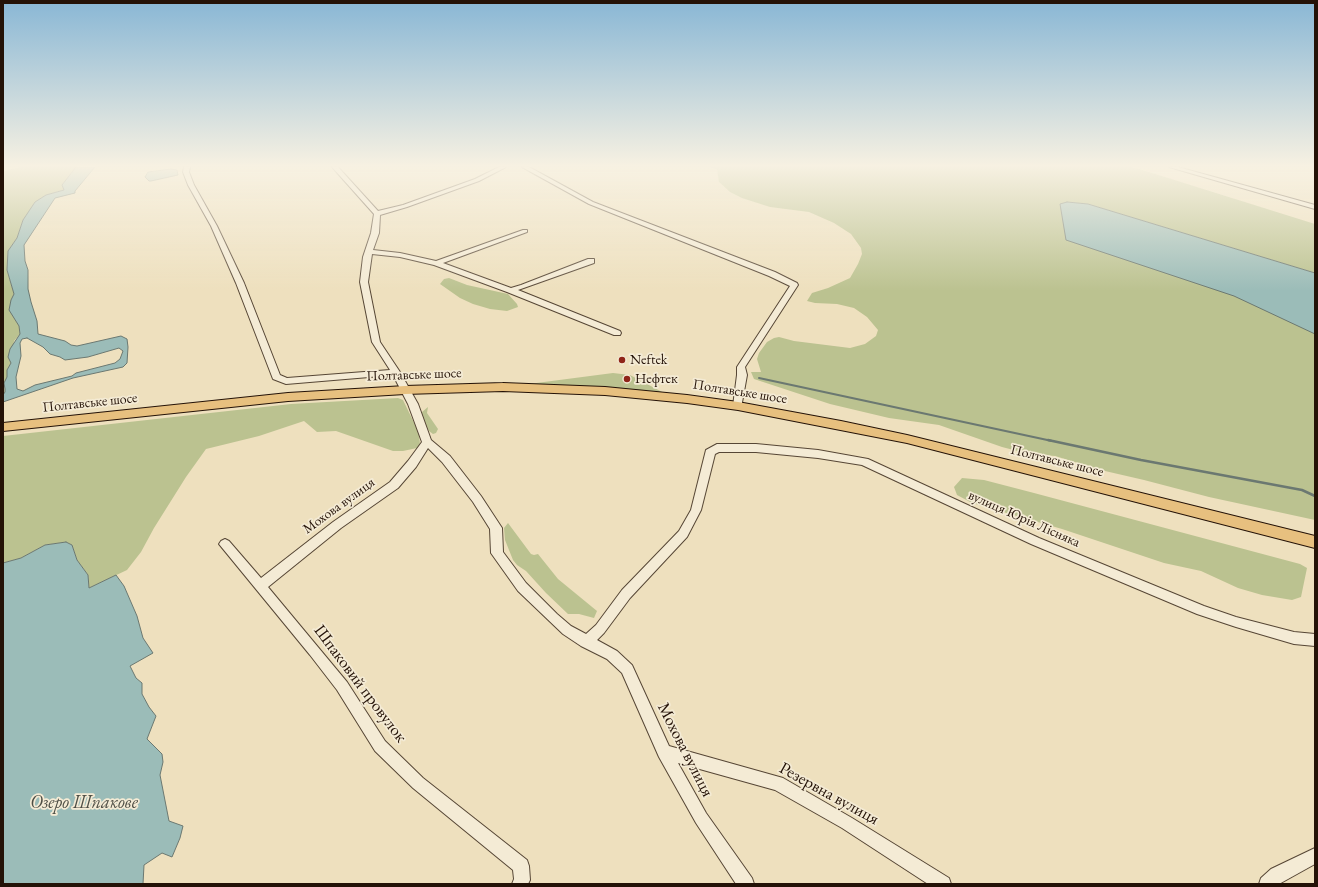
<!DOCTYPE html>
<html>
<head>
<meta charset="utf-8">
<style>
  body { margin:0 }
  #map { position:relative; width:1318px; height:887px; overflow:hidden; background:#eee0be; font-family:"EB Garamond",serif }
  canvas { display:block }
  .frame { position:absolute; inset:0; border:4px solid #241207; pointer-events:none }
</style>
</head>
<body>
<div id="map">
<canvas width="1318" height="887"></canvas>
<div class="frame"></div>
</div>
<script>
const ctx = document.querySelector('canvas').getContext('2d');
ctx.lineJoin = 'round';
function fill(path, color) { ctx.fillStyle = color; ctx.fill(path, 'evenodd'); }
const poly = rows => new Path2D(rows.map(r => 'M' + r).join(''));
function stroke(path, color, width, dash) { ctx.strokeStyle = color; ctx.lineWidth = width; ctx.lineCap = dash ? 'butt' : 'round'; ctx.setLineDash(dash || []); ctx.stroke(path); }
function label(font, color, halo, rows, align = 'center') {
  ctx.font = font + ' "EB Garamond",serif'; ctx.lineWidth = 3.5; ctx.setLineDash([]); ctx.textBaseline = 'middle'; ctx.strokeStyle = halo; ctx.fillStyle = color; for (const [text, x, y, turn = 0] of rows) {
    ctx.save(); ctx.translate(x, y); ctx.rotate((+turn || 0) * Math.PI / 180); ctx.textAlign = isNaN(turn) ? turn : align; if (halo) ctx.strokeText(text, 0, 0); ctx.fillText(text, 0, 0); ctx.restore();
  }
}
fill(poly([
  [20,167,76,167,62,185,64,190,46,195,35,202,23,220,17,238,8,251,7,270,14,294,11,300,15,319,19,326,20,334,14,341,11,363,7,370,7,377,4,383,5,393,3,395,3,171],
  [710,167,1133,167,1315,224,1315,273,1088,204,1067,202,1315,298,1315,520,1209,497,1144,480,1105,471,1055,456,1029,454,1002,447,939,425,889,418,830,404,754,379,751,372,761,372,757,359,759,353,767,342,774,338,779,337,794,341,850,348,865,344,876,336,878,330,867,317,854,308,837,304,815,303,807,301,812,293,828,288,850,278,858,264,862,254,861,248,851,234,834,223,809,212,770,207,742,198,730,192,719,182,717,170],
  [449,278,467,285,508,294,517,304,518,307,507,311,490,309,473,304,460,298,440,284,444,279],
  [613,373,630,375,664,393,611,388,521,385],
  [398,398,403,400,419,433,420,445,417,448,403,451,393,451,336,431,317,432,304,421,259,436,206,449,186,477,154,528,141,552,127,570,89,588,88,575,77,560,72,545,66,542,45,545,21,558,3,563,3,436,291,404],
  [428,407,427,413,438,429,436,433,433,434,429,431,421,416,422,412],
  [962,478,984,480,1034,493,1300,564,1307,568,1301,597,1292,600,1262,595,1238,588,1201,571,1164,563,1062,529,972,503,957,495,954,487],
  [508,523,531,554,534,555,538,554,558,579,597,611,594,618,579,614,568,614,546,593,526,571,517,565,513,560,505,540,504,528]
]), '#bbc290');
const water = poly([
  [76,167,95,167,75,191,75,193,55,198,24,245,25,261,28,270,28,289,31,302,37,321,38,334,65,341,71,345,77,346,121,336,127,339,128,347,127,363,123,367,73,378,3,402,3,395,5,392,5,389,4,383,7,377,7,370,11,363,8,357,10,349,20,334,19,326,9,310,11,300,14,294,7,270,8,251,17,238,23,220,35,202,46,195,64,190,62,185,76,167],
  [27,338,43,347,50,354,60,357,65,360,88,357,119,348,123,351,120,359,115,363,76,373,72,376,35,385,23,391,17,389,16,377,21,356,20,343,22,339,27,338],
  [171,169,177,170,178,175,151,181,149,181,145,177,148,172,171,169],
  [1067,202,1088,204,1315,273,1315,334,1234,296,1066,240,1060,204,1067,202],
  [66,542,72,545,77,560,88,575,89,588,116,575,124,586,137,616,143,638,153,653,130,666,136,678,142,683,142,694,149,707,156,716,147,739,162,754,163,762,160,775,169,821,183,826,180,838,172,857,162,853,144,865,143,884,3,884,3,563,21,558,45,545,66,542]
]);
fill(water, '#9bbcb8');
stroke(water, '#6b7871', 1);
stroke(poly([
  [759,378,1052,441]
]), '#6b7871', 2);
stroke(poly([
  [1048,440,1141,460,1302,490,1315,496]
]), '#6b7871', 2.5);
const minor = poly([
  [184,167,190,167,189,172,194,185,217,226,244,283,280,375,287,378,390,370,372,342,360,282,363,257,371,233,374,214,332,167,338,167,378,211,403,205,475,179,499,167,506,167,479,181,407,207,380,215,379,233,373,250,400,253,436,261,523,230,527,230,527,232,443,263,511,288,521,285,588,259,594,259,594,263,518,290,620,331,621,333,620,335,614,335,507,292,434,265,400,257,372,254,368,282,380,342,400,372,418,404,431,440,450,456,481,496,500,525,502,528,503,552,526,583,557,614,571,626,586,634,596,625,622,590,679,531,691,510,706,450,717,444,756,444,818,450,868,459,1039,538,1204,606,1236,617,1294,632,1315,634,1315,646,1294,644,1236,627,1197,614,1031,544,862,465,818,458,756,452,719,452,715,454,701,510,687,537,630,598,604,633,597,640,617,651,632,665,669,746,783,778,852,818,949,878,951,884,928,884,842,828,775,790,678,763,706,813,752,878,754,884,736,884,696,823,659,757,622,673,607,659,581,646,563,634,518,591,491,553,490,529,473,502,442,462,428,448,416,467,398,488,341,528,268,587,347,682,385,741,423,778,527,860,529,866,530,880,528,884,512,884,514,879,513,870,413,788,375,751,337,690,310,655,219,544,221,541,225,539,229,541,261,578,333,522,390,482,408,461,422,442,408,404,393,375,286,384,273,379,236,283,211,226,188,185,183,172,184,167],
  [522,167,529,167,593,202,775,272,797,283,798,285,745,367,747,375,741,408,738,409,733,406,737,375,737,367,790,286,769,276,589,204,522,167],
  [1169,167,1178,167,1315,205,1315,209,1169,167],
  [1315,848,1315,864,1279,884,1259,884,1261,878,1271,869,1315,848]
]);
const major = poly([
  [503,383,605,387,687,395,738,402,841,421,907,435,1315,536,1315,548,907,443,738,410,687,403,605,395,503,391,405,394,288,401,3,431,3,423,288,393,405,386,503,383]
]);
stroke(minor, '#564635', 2);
stroke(major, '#241207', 2);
fill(minor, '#f4ebd5');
fill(major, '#e7c07f');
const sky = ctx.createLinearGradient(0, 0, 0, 291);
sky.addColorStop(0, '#89b7d5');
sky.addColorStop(0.57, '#f7f1e2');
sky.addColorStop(1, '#f7f1e200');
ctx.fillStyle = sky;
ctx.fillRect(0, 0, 1318, 291);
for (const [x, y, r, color] of [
  [622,360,4,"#8f2418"],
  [627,379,4,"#8f2418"]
]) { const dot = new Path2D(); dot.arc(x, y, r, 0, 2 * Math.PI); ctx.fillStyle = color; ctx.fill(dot); stroke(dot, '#f4ebd5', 1.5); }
label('14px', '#241207', '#f4ebd5', [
  ["Neftek",630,360],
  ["Нефтек",635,379]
], 'left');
label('14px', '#241207', '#f4ebd5', [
  ["Полтавське шосе",414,375,-2],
  ["Полтавське шосе",740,392,9],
  ["Полтавське шосе",90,403,-6],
  ["Полтавське шосе",1057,461,14],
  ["Мохова вулиця",339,506,-36],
  ["вулиця Юрія Лісняка",1024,519,24]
]);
label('17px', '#241207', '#f4ebd5', [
  ["Шпаковий провулок",360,684,53],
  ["Мохова вулиця",685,750,63],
  ["Резервна вулиця",829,794,29]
]);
label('italic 18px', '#4e4e45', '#f4ebd5', [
  ["Озеро Шпакове",84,803]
]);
</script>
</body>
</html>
